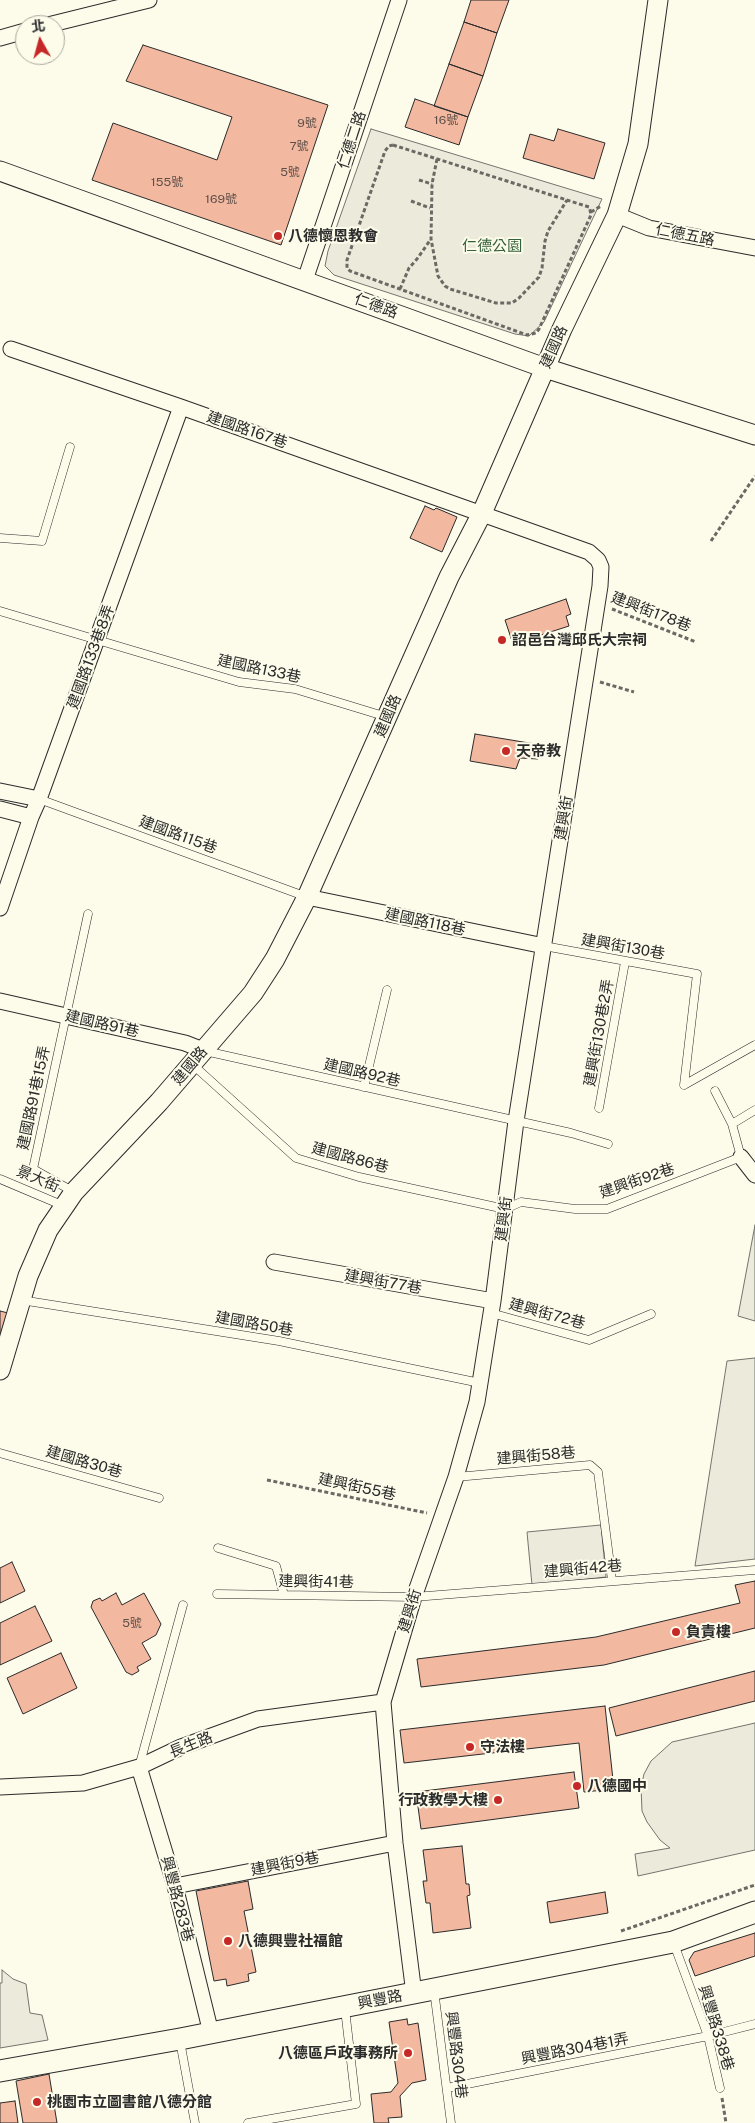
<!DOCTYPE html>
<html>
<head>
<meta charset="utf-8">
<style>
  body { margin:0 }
  #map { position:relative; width:755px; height:2123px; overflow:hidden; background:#fdfbea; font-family:"Public Sans","Noto Sans TC",sans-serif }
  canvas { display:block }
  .north { position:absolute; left:15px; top:15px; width:50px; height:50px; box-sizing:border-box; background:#fdfbea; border:1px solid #a9a89e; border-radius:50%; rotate:353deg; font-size:14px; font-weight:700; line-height:20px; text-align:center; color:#2b2b2b }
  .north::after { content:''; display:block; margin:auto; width:18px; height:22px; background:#c62828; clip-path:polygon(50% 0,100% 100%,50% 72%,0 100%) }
</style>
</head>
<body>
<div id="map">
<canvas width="755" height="2123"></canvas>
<div class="north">北</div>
</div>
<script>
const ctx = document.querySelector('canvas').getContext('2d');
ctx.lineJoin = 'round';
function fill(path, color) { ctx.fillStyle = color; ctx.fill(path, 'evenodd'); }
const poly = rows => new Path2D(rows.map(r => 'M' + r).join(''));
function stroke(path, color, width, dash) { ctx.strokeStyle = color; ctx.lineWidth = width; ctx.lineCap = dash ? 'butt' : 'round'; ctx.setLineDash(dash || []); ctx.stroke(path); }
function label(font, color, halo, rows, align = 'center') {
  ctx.font = font + ' "Public Sans","Noto Sans TC",sans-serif'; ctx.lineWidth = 4; ctx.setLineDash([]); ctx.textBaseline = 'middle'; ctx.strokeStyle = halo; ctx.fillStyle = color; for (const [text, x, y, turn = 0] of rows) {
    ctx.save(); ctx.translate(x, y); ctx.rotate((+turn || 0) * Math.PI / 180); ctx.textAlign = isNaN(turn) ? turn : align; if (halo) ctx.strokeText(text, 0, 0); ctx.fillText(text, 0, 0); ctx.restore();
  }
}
const green = poly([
  [371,129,602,199,544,322,529,336,515,334,334,275,325,266,328,251,371,129],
  [755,1358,755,1559,695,1566,727,1361,755,1358],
  [755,1723,755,1850,638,1876,635,1854,670,1848,660,1840,647,1822,642,1811,641,1787,644,1774,651,1761,672,1742,755,1723]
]);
fill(green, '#ecebdb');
stroke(green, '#74746e', 1);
const parking = poly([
  [755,1225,755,1321,738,1316,755,1225],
  [601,1525,606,1577,532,1585,527,1532,601,1525],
  [2,1970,13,1979,26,1984,30,2013,42,2015,48,2040,0,2048,0,1983,2,1983,2,1970]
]);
fill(parking, '#eceadb');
stroke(parking, '#74746e', 1);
const building = poly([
  [471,0,509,0,497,33,464,22,471,0],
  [464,22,497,33,483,76,449,64,464,22],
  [143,45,328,105,281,245,92,180,113,123,217,160,232,117,126,81,143,45],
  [449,64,483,76,468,117,434,106,449,64],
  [415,99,468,117,459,145,405,127,415,99],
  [558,129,605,143,594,179,523,158,530,134,554,141,558,129],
  [425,506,434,510,436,508,457,517,442,552,410,538,425,506],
  [566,599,571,614,566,616,569,626,513,644,505,620,566,599],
  [475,734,541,745,538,759,520,758,516,769,470,761,475,734],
  [0,1311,8,1313,0,1345,0,1311],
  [12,1562,25,1591,0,1603,0,1568,12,1562],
  [755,1581,755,1628,604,1665,421,1687,417,1659,596,1637,740,1603,735,1585,755,1581],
  [116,1593,122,1605,144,1593,161,1624,156,1635,142,1643,151,1659,137,1667,139,1671,132,1675,126,1672,91,1607,93,1601,100,1598,102,1601,116,1593],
  [35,1606,52,1641,0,1665,0,1623,35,1606],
  [61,1653,77,1688,23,1714,7,1678,61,1653],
  [755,1671,755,1701,616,1736,609,1708,755,1671],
  [605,1706,614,1789,584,1792,579,1743,404,1763,400,1730,605,1706],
  [574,1772,579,1808,421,1829,416,1792,574,1772],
  [462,1846,466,1884,469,1884,470,1895,467,1896,471,1928,433,1933,430,1903,426,1903,423,1881,427,1881,423,1850,462,1846],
  [248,1881,253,1909,244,1911,256,1972,248,1974,249,1981,227,1986,226,1979,214,1981,196,1891,248,1881],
  [605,1892,608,1913,550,1923,547,1902,605,1892],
  [755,1933,755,1956,695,1976,689,1960,694,1952,755,1933],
  [407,2019,408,2025,418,2023,426,2080,412,2083,400,2096,402,2117,388,2118,389,2123,374,2123,371,2094,391,2092,398,2083,389,2022,407,2019],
  [49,2074,57,2123,23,2123,16,2081,49,2074],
  [15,2101,18,2123,0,2123,0,2103,15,2101]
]);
fill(building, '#f2b8a0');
stroke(building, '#2b2b2b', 1);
const service = poly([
  [0,538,42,541,70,447],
  [0,611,239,682,295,689,387,717],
  [39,799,307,897],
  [544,946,697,974,684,1085],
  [205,1051,571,1133,608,1144],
  [192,1064,296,1158,359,1177,505,1209,521,1202,575,1209,607,1209,741,1157,732,1124,715,1091],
  [684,1085,755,1045],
  [364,1087,387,990],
  [599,1108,625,962],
  [732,1124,755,1110],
  [0,1179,64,1206],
  [74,1192,33,1169,88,914],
  [21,1300,279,1341,480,1383],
  [491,1313,589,1340,651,1314],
  [0,1453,159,1498],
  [456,1477,590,1465,598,1472,612,1580],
  [218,1548,276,1566,284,1595],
  [217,1594,414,1597,755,1570],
  [139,1767,183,1605],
  [674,1944,708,2036,720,2088],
  [434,1990,451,2123],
  [180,2041,195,2123],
  [447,2088,708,2036,755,2024],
  [248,2123,356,2104,345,2009]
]);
const minor = poly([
  [48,25,149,0],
  [0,38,25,31],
  [617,215,649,228,755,248],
  [305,280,399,0],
  [11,349,181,407,589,552,598,560,601,567,600,586,516,1121,493,1301,477,1402,456,1477,414,1597,383,1702,395,1843,414,1994],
  [0,791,39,799],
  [0,809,31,817],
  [307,897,544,946],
  [0,908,31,817,39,799,181,407],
  [0,1001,185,1043,203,1050],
  [741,1157,755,1175],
  [274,1262,493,1301],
  [139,1767,175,1886,211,2033],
  [0,1787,83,1783,139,1767,181,1747,258,1719,383,1702],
  [175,1886,395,1843]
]);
const tertiary = poly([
  [0,171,545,368,755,435],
  [0,1370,28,1276,48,1230,74,1192,159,1102,253,993,275,959,307,897,449,577,482,513,562,329,617,215,638,144,658,0]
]);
const secondary = poly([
  [0,2071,180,2039,673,1942,755,1912]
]);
stroke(service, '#2b2b2b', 9);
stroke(minor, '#2b2b2b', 17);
stroke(tertiary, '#2b2b2b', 21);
stroke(secondary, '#2b2b2b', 23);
stroke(poly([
  [393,145,589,207,590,210,591,215,539,329,536,333,527,335,350,271,347,268,347,260,385,151,389,146,393,145],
  [437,159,432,184,431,239,438,276,445,286,450,289,496,303,512,303,519,298,539,277,542,268,545,241,548,231,567,200],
  [419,180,432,184],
  [411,201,430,208],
  [591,212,601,206],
  [400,289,409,268,417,259,431,239],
  [711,541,755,476],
  [612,609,696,642],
  [600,682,634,692],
  [267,1480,427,1513],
  [621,1931,755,1885],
  [722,2098,726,2123]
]), '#6a6964', 3, [4, 2.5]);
stroke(service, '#fdfbea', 8);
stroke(minor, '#fdfbea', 15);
stroke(tertiary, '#fdfbea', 19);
stroke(secondary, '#fdfbea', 21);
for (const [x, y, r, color] of [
  [278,236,5,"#c62828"],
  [502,640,5,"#c62828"],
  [506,751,5,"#c62828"],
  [676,1632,5,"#c62828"],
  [470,1747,5,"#c62828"],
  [577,1786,5,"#c62828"],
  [498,1800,5,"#c62828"],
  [228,1941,5,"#c62828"],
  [408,2053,5,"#c62828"],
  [37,2102,5,"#c62828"]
]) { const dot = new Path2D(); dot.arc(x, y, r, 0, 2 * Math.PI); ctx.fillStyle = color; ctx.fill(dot); stroke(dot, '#fdfbea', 2); }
label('12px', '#5d4e48', null, [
  ["16號",446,120],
  ["9號",307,123],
  ["7號",299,146],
  ["5號",290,172],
  ["155號",167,182],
  ["169號",221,199],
  ["5號",132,1623]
]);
label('15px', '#2b2b2b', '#fdfbea', [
  ["仁德二路",352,140,-72],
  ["仁德五路",685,235,11],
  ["仁德路",376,306,20],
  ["建國路",554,347,-66],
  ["建國路167巷",247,430,19],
  ["建興街178巷",651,612,21],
  ["建國路133巷8弄",91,657,-70],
  ["建國路133巷",259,669,12],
  ["建國路",388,716,-67],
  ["建興街",564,818,-81],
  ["建國路115巷",178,835,20],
  ["建國路118巷",425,922,12],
  ["建興街130巷",623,947,10],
  ["建國路91巷",102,1024,13],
  ["建興街130巷2弄",599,1033,-80],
  ["建國路",190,1066,-50],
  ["建國路92巷",362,1073,13],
  ["建國路91巷15弄",34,1098,-78],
  ["建國路86巷",350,1158,15],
  ["景大街",38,1179,23],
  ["建興街92巷",637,1181,-19],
  ["建興街",504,1219,-83],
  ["建興街77巷",383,1282,10],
  ["建興街72巷",547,1314,15],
  ["建國路50巷",254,1324,10],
  ["建興街58巷",536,1456,-5],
  ["建國路30巷",84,1462,16],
  ["建興街55巷",357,1487,12],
  ["建興街42巷",583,1569,-5],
  ["建興街41巷",316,1582,1],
  ["建興街",410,1611,-73],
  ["長生路",191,1745,-22],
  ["建興街9巷",285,1864,-11],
  ["興豐路283巷",177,1899,75],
  ["興豐路",380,2000,-11],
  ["興豐路338巷",716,2028,73],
  ["興豐路304巷1弄",575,2049,-11],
  ["興豐路304巷",456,2055,83]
]);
label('bold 15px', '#2b2b2b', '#fdfbea', [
  ["八德懷恩教會",288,236],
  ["詔邑台灣邱氏大宗祠",512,640],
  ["天帝教",516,751],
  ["負責樓",686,1632],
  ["守法樓",480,1747],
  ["八德國中",587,1786],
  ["行政教學大樓",488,1800,"right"],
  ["八德興豐社福館",238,1941],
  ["八德區戶政事務所",398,2053,"right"],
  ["桃園市立圖書館八德分館",47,2102]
], 'left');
label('15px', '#34623c', '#fdfbea', [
  ["仁德公園",492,246]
]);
</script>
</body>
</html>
